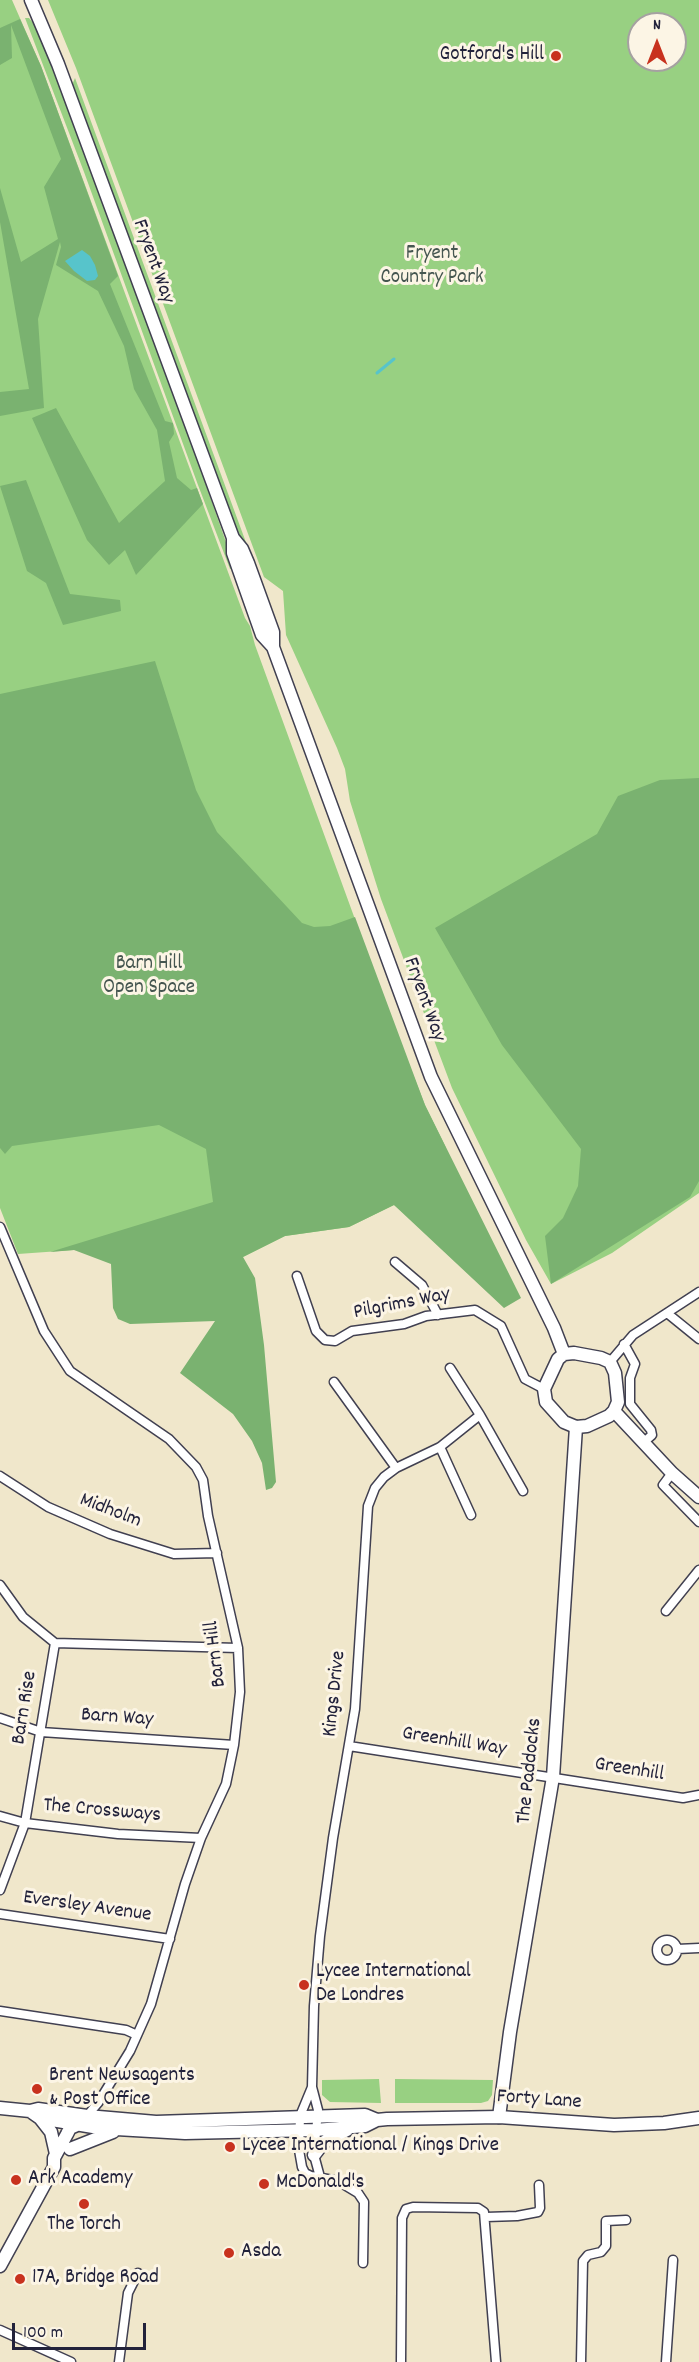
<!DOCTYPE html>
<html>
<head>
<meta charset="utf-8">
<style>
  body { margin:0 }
  #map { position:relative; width:699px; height:2362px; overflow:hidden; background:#f0e7cb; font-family:Dekko,sans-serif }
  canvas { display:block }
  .north { position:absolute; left:627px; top:12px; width:60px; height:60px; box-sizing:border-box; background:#fcf5e5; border:2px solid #a5a1a1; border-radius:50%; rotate:0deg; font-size:16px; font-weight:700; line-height:24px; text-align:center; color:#22223b }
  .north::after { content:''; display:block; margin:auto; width:21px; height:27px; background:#c8321e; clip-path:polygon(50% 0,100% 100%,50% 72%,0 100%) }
  .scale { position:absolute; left:12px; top:2323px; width:134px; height:27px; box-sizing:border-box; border:3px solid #22223b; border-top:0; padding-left:8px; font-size:18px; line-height:21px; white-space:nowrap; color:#22223b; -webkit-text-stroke:4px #fcf5e5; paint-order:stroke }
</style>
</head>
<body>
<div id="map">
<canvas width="699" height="2362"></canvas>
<div class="north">N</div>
<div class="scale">100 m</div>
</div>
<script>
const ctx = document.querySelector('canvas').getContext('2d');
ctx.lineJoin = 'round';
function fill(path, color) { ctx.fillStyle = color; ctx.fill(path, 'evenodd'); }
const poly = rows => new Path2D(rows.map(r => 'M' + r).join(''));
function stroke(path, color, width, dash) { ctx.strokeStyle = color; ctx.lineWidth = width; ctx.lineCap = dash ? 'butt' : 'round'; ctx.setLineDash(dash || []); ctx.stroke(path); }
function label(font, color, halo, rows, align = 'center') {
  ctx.font = font + ' Dekko,sans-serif'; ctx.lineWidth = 6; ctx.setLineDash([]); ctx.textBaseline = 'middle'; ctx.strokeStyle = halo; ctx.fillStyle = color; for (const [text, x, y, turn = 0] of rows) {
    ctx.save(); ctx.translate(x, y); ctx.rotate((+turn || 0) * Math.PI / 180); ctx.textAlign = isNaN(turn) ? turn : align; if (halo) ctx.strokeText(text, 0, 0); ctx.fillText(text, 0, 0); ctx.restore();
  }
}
fill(poly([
  [0,0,12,0,41,66,245,618,250,626,255,645,391,1018,425,1105,446,1148,412,1220,394,1205,349,1227,285,1236,243,1257,74,1250,18,1254,0,1208],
  [48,0,699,0,699,1193,612,1253,551,1284,526,1240,452,1088,381,899,350,801,345,769,337,748,286,635,283,591,264,577,76,68],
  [639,24,675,24,675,60,639,60],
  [25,18,29,18,35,25,49,58,198,462,235,568,230,569,198,485,84,172],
  [75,78,251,556,247,559,72,85],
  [379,2079,381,2103,330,2102,322,2095,322,2080],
  [395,2079,493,2080,492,2095,488,2101,481,2103,395,2103]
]), '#98d082');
fill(poly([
  [20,19,41,66,118,276,110,284,165,421,173,423,174,434,169,442,177,478,191,490,197,488,203,504,136,575,125,550,109,565,87,540,32,418,56,408,119,523,165,481,157,430,134,389,124,346,98,291,56,265,61,247,60,242,38,319,44,408,0,416,0,392,29,389,0,222,0,188,21,262,58,239,44,187,61,159,11,25,12,58,0,65,0,28],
  [26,480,70,594,120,600,121,611,63,625,46,583,27,571,0,486],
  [155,661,196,790,217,832,302,923,314,927,330,926,355,917,425,1105,521,1298,504,1308,394,1205,349,1227,285,1236,243,1257,255,1278,264,1345,276,1482,272,1488,266,1490,262,1463,252,1441,233,1414,180,1373,215,1321,130,1324,118,1319,113,1308,111,1264,74,1250,50,1252,213,1202,206,1149,159,1125,12,1146,5,1154,0,1148,0,694],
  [699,778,699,1181,690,1197,551,1284,545,1236,563,1218,578,1186,581,1149,502,1045,435,928,597,834,618,796,660,780]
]), '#7ab270');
fill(poly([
  [82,250,90,256,95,265,98,276,95,280,87,281,74,271,65,261]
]), '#57c4cb');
stroke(poly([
  [377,373,394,359]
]), '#57c4cb', 3);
const street = poly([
  [0,1227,44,1331,70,1371,169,1439,196,1467,203,1480,208,1516,238,1648,240,1692,234,1745,226,1784,201,1838,185,1884,151,2004,130,2051,98,2103,86,2117],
  [395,1262,422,1285,438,1315],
  [297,1276,316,1331,325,1340,335,1341,352,1331,404,1324,426,1316,475,1310,501,1326,525,1379,544,1389],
  [667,1313,699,1339],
  [624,1344,635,1364,630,1378,630,1404,651,1430,652,1435,644,1442],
  [610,1362,633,1335,699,1292],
  [334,1382,396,1468],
  [480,1415,523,1491],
  [440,1447,471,1515],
  [672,1473,663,1485,699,1522],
  [0,1476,48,1507,110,1534,174,1554,217,1553],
  [0,1585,23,1617,55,1643],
  [666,1611,699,1570],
  [55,1643,238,1648],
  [0,1718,41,1732,234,1745],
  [349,1746,683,1798,699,1795],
  [0,1816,25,1823,118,1834,201,1838],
  [0,1890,25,1823,55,1643],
  [0,1914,170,1939],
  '657 1950a10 10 0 1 1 20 0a10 10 0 1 1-20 0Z',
  [677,1949,699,1948],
  [0,2011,126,2030,137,2035],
  [312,2087,314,2006,320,1936,333,1838,355,1709,368,1506,375,1488,384,1477,396,1468,440,1447,480,1415,450,1368],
  [320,2177,314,2155,318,2110,312,2087,300,2116,299,2150,302,2167,305,2173,311,2176,338,2181,358,2193,364,2202,363,2263],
  [486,2217,517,2216,538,2212,540,2208,539,2185],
  [0,2330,71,2362],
  [119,2362,128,2293,138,2273],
  [401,2362,402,2218,406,2209,413,2207,478,2208,484,2212,496,2362],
  [581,2362,583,2261,588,2255,601,2252,606,2246,606,2221,626,2220],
  [666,2362,673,2260]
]);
const secondary = poly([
  [499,2117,510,2032,553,1777,576,1427]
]);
const primary = poly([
  [31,0,58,64,233,538,242,549,248,563,273,632,273,647,431,1077,554,1328,564,1354],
  [233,538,233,553,251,604,262,635,273,647],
  [574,1353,601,1358,610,1362,615,1373,618,1402,614,1411,609,1416,587,1426,576,1427,564,1422,546,1402,544,1389,558,1359,564,1354,574,1353],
  [614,1411,672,1473,699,1497],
  [0,2108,30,2111,40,2118,99,2128,185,2133,315,2130,365,2126,377,2120,387,2119,499,2117,614,2125,664,2123,699,2118],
  [30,2111,38,2109,87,2116,156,2122,365,2115,377,2120],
  [40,2118,51,2132,56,2154],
  [70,2149,113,2132],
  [314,2155,324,2142,347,2130],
  [0,2266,54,2167,54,2158,67,2134,70,2128,77,2125]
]);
stroke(street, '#414051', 11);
stroke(secondary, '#414051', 15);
stroke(primary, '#414051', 15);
stroke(street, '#fff', 8);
stroke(secondary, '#fff', 12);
stroke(primary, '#fff', 12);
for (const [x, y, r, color] of [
  [556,56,6,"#c8321e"],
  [304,1985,6,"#c8321e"],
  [37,2089,6,"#c8321e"],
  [230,2147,6,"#c8321e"],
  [16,2180,6,"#c8321e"],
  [264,2184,6,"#c8321e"],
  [84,2204,6,"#c8321e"],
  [229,2253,6,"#c8321e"],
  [20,2279,6,"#c8321e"]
]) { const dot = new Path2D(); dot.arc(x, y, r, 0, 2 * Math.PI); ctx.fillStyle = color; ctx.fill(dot); stroke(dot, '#fcf5e5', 2); }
label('21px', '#22223b', '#fcf5e5', [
  ["Gotford's Hill",544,56,"right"],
  ["Lycee International",316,1973],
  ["De Londres",316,1997],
  ["Brent Newsagents",49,2077],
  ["& Post Office",49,2101],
  ["Lycee International / Kings Drive",242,2147],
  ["Ark Academy",28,2180],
  ["McDonald's",276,2184],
  ["The Torch",84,2226,"center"],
  ["Asda",241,2253],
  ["17A, Bridge Road",32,2279]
], 'left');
label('21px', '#455650', '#fcf5e5', [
  ["Fryent",432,255],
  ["Country Park",432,279],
  ["Barn Hill",149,965],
  ["Open Space",149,989]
]);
label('21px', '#22223b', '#fcf5e5', [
  ["Fryent Way",152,262,70],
  ["Fryent Way",423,1000,70],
  ["Pilgrims Way",402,1305,-11],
  ["Midholm",110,1512,21],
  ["Barn Hill",217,1654,-97],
  ["Kings Drive",336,1694,-84],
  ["Barn Rise",26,1708,-81],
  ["Barn Way",117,1719,4],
  ["Greenhill Way",454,1743,9],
  ["The Paddocks",531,1771,-84],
  ["Greenhill",629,1771,9],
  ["The Crossways",102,1812,5],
  ["Eversley Avenue",87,1908,8],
  ["Forty Lane",539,2101,4]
]);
</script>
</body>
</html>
